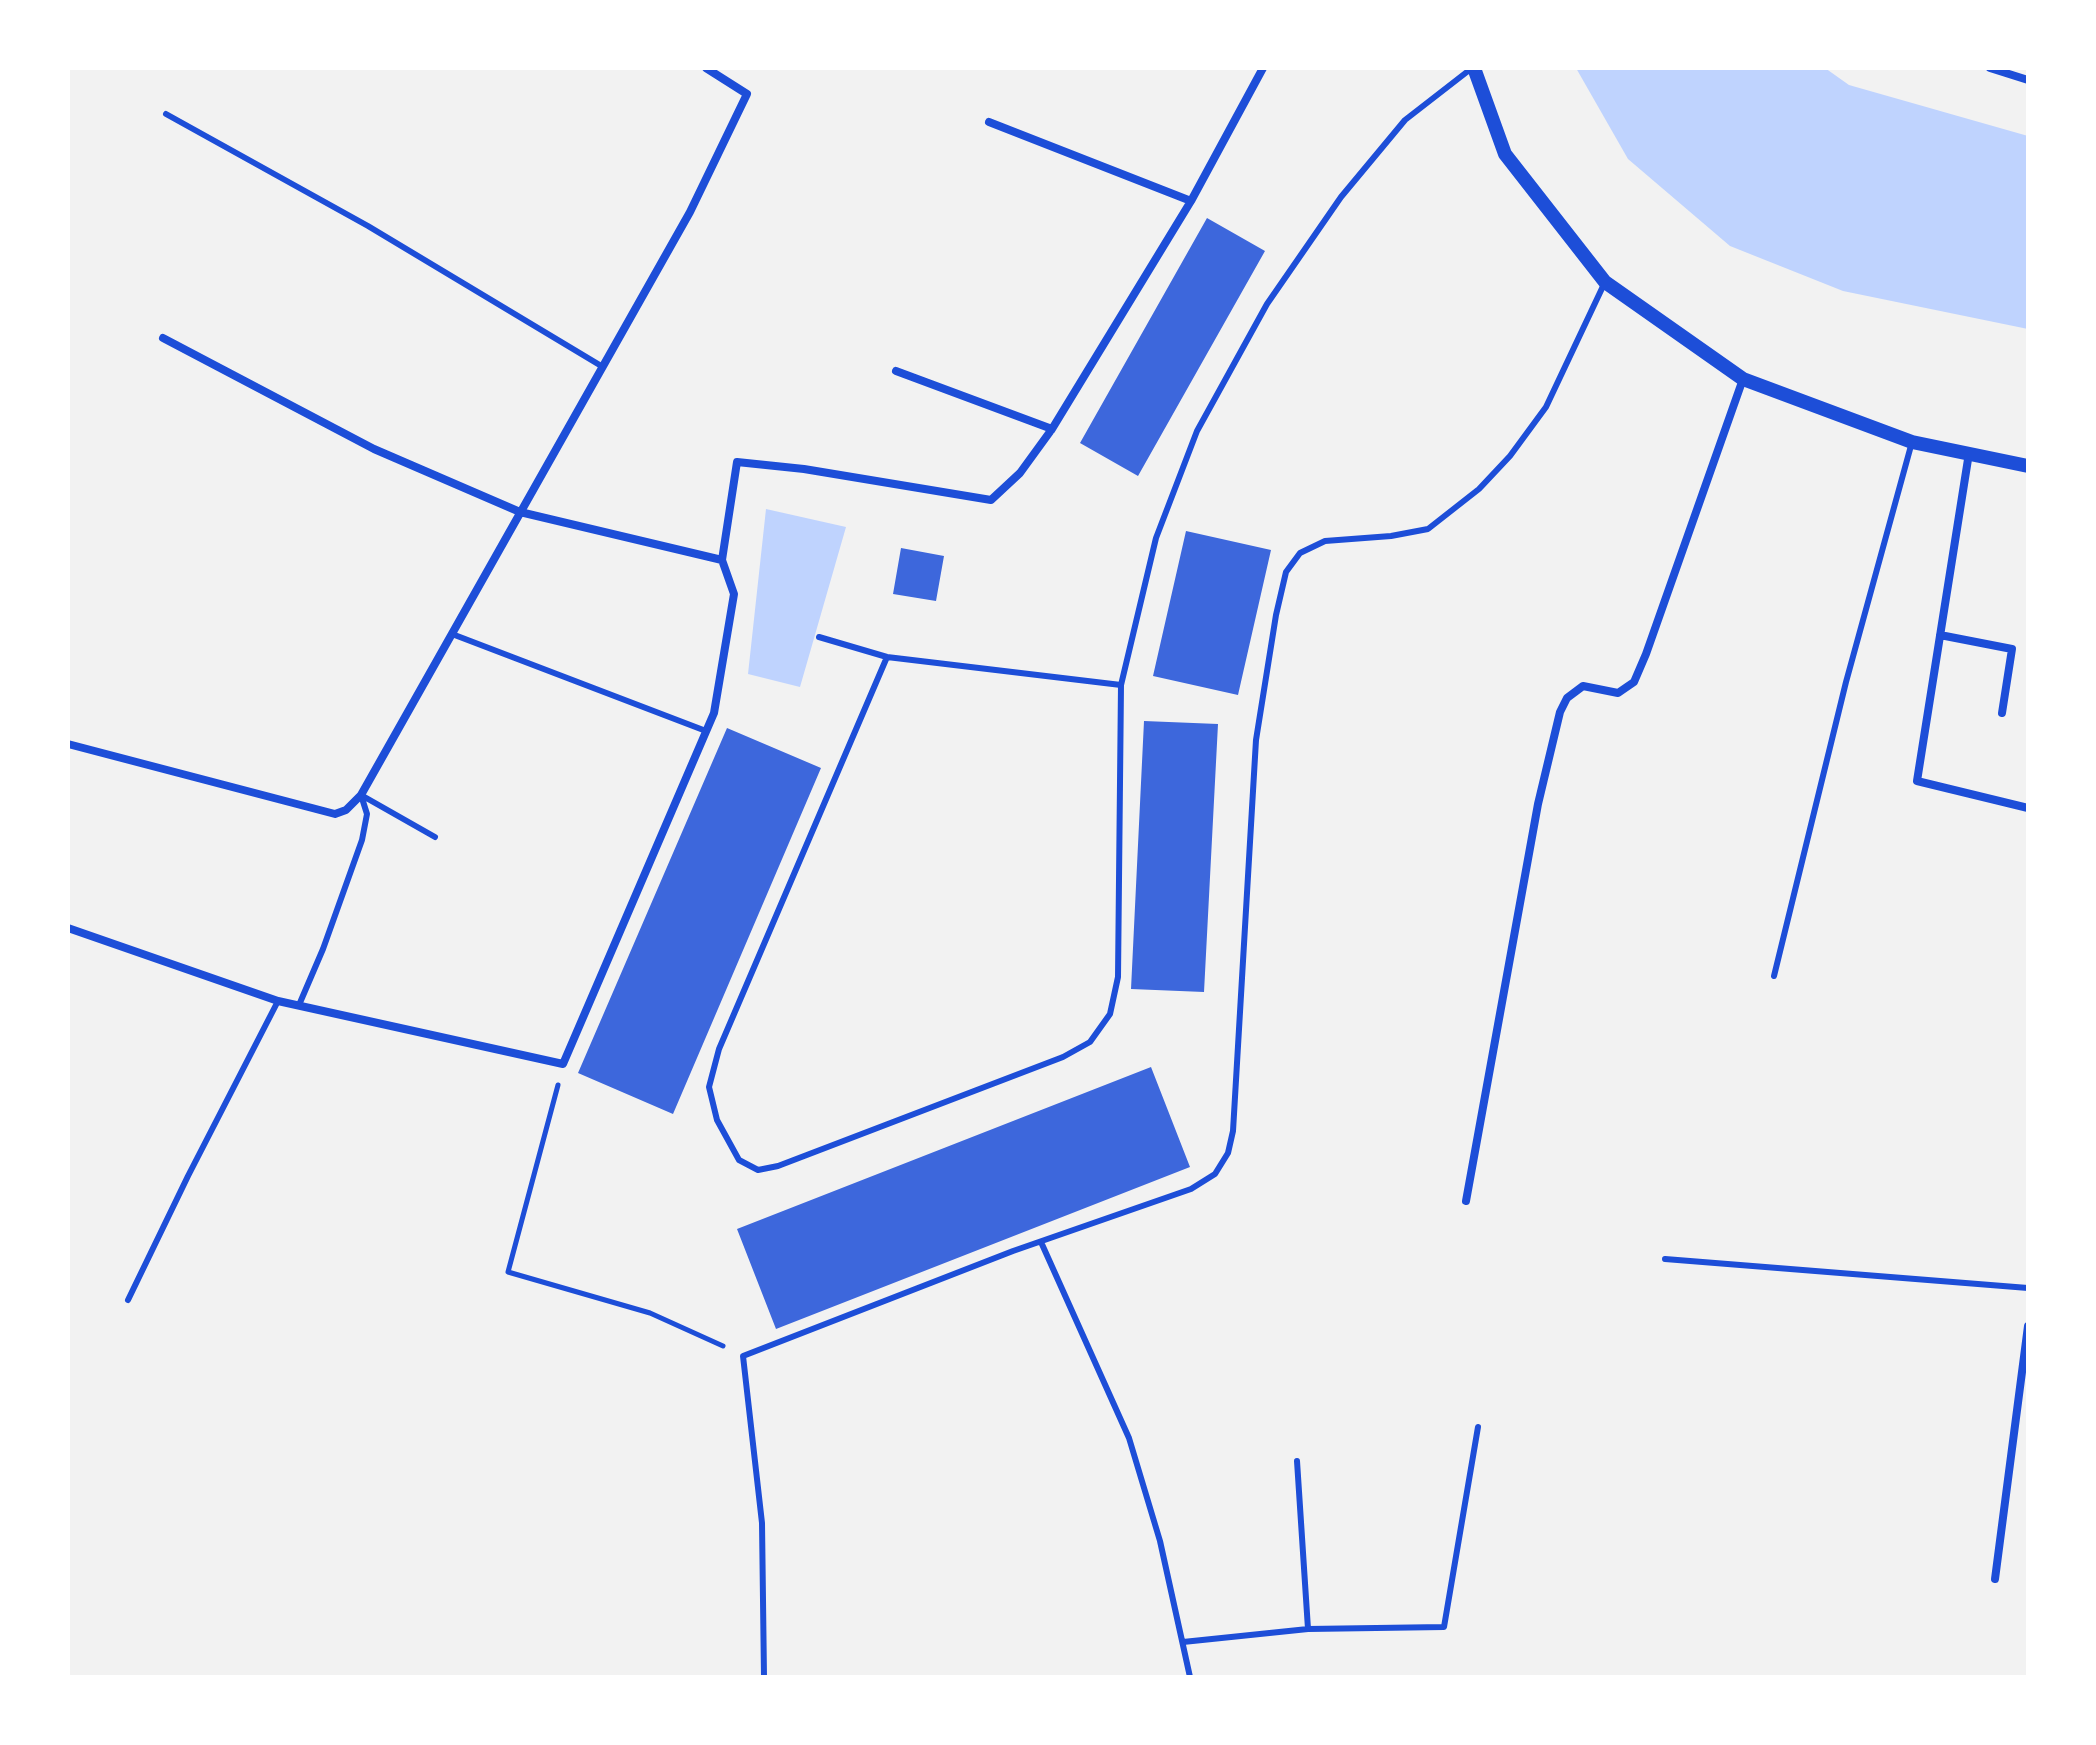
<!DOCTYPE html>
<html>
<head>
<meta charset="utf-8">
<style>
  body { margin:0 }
  #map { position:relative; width:2096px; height:1745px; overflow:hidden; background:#f2f2f2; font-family:"Fira Sans",sans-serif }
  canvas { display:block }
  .frame { position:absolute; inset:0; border:70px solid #fff; pointer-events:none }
</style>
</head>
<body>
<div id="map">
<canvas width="2096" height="1745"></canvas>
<div class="frame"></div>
</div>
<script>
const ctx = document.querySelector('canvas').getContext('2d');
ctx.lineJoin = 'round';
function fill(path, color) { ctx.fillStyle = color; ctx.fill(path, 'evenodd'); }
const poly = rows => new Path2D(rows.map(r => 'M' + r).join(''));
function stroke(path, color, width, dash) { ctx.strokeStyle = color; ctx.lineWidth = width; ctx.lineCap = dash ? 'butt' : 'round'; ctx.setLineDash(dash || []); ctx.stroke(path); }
fill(poly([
  [1576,68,1825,68,1849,85,2028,136,2028,329,1843,291,1730,246,1628,159],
  [766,509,846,527,800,687,748,674]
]), '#bfd3fe');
fill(poly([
  [1207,218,1265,251,1138,476,1080,443],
  [1186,531,1271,550,1238,695,1153,676],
  [901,548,944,556,936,601,893,594],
  [1144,721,1218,724,1204,992,1131,989],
  [727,728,821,768,673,1114,578,1073],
  [1151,1067,1190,1167,776,1329,737,1229]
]), '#3d67dc');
stroke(poly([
  [558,1085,508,1272,650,1313,723,1346]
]), '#1d4ed8', 5);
stroke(poly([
  [166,114,368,226,603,367],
  [452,634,706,731],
  [819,637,887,657,1121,685],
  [887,657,719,1049,709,1087,717,1120,739,1160,758,1170,778,1166,1063,1057,1090,1042,1110,1014,1118,977,1121,685,1156,538,1197,431,1267,304,1341,197,1405,120,1472,68],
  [361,795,435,837],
  [1774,976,1846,682,1912,442],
  [299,1005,323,949,362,840,367,814,361,795],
  [1041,1242,1129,1438,1160,1541,1190,1677],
  [1665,1259,2028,1288],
  [128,1300,188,1176,278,1001],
  [1297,1461,1308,1629],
  [1183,1642,1308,1629,1444,1627,1478,1427],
  [764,1677,762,1523,743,1356,1013,1251,1191,1189,1215,1174,1228,1153,1233,1131,1256,740,1276,615,1286,572,1300,553,1325,541,1391,536,1428,529,1479,489,1510,456,1546,407,1605,282]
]), '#1d4ed8', 6);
stroke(poly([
  [1990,68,2028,80],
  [989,122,1191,201],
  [163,338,374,449,520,512,722,560],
  [896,371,1052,429],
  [1969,453,1917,781,2028,808],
  [1940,635,2012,649,2002,713],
  [68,744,335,814,346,810,361,795,690,212,747,94,706,68],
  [68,928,278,1001,563,1064,714,713,734,594,722,560,737,462,804,469,991,500,1020,473,1052,429,1191,201,1263,68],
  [1466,1201,1538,804,1560,712,1567,698,1583,686,1618,693,1634,682,1646,654,1743,379],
  [1995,1579,2028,1326]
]), '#1d4ed8', 8);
stroke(poly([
  [1474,68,1505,154,1605,282,1743,379,1912,442,2028,466]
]), '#1d4ed8', 14);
</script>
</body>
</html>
